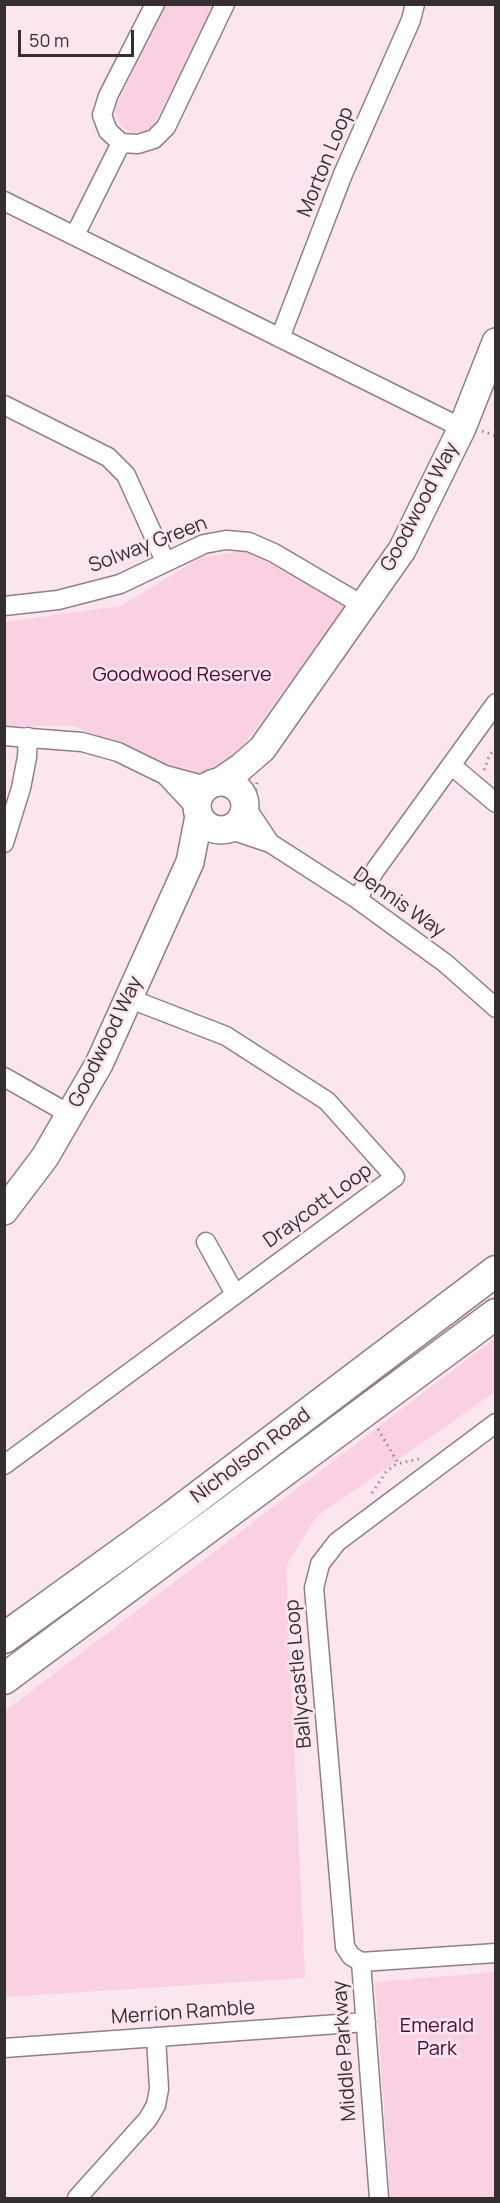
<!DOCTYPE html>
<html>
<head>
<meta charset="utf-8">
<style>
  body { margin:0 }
  #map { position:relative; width:500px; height:2203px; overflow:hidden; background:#fbe6ef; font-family:Manrope,sans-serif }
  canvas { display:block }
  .frame { position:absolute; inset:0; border:6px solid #362f32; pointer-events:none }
  .scale { position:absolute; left:18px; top:30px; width:116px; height:27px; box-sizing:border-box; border:3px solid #362f32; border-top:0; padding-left:8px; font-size:18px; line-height:21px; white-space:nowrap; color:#362f32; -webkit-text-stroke:4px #fbe6ef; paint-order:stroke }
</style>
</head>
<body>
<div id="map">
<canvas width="500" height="2203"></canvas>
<div class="frame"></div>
<div class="scale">50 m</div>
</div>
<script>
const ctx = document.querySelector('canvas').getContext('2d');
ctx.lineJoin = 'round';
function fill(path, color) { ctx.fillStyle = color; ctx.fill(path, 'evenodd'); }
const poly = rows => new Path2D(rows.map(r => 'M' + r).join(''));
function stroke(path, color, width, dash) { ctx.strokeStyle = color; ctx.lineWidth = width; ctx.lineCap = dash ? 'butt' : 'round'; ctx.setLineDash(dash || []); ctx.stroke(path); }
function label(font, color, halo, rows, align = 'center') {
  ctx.font = font + ' Manrope,sans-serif'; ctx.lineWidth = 5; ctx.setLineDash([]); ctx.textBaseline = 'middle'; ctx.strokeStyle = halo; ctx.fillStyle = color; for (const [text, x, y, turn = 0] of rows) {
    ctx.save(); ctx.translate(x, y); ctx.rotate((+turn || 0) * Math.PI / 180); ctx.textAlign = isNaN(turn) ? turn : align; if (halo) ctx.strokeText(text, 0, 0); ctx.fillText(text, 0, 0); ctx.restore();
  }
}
fill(poly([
  [165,5,215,5,156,121,147,131,133,133,121,127,115,114,115,108],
  [246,551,348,605,212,787,74,726,5,726,4,622,121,606,201,557],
  [495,1338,495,1392,316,1517,286,1566,305,1978,5,1997,5,1711],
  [495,1972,495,2198,390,2198,375,1982]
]), '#fad1e3');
const street = poly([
  [155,4,108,96,102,115,108,131,121,143,138,144,154,139,166,127,225,4],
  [4,201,462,428],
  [75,235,121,143],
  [280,338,343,174,411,20,415,4],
  [4,405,108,457,126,475,165,561],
  [4,606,58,600,120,584,204,544,226,540,249,542,274,553,364,606],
  [4,736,82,742,118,752,165,775,206,786],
  [451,765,496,803],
  [166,776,196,808],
  [246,807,270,843],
  [228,829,270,843,357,899,445,963,496,1008],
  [4,843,21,788,27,757,28,737],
  [357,899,376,869,496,703],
  [4,1077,71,1115],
  [206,1242,235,1294],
  [4,1465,395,1177,327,1101,226,1036,128,998],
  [361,1962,351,1956,345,1947,314,1588,320,1564,337,1542,496,1423],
  [361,1962,379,2198],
  [361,1962,496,1953],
  [4,2048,366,2022],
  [77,2198,148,2119,156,2105,159,2089,156,2037]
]);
const secondary = poly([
  [221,781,240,768,262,749,402,550,462,428,496,342],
  '197 806a24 24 0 1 1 48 0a24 24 0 1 1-48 0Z',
  [4,1211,45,1157,99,1064,190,862,199,816]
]);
const primary = poly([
  [4,1638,170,1518,496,1271],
  [4,1679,496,1314]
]);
stroke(street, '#917f86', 21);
stroke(secondary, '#917f86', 30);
stroke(primary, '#917f86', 33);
stroke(poly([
  [482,431,496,436],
  [484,770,490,754,496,749],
  [255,796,257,782],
  [378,1429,398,1463],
  [372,1493,386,1472,396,1464,419,1459],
  [339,2041,351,2053]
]), '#978a90', 3, [1.5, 4.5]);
stroke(street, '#fff', 18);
stroke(secondary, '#fff', 27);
stroke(primary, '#fff', 30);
label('20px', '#362f32', '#fbe6ef', [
  ["Morton Loop",326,162,-68],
  ["Goodwood Way",420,507,-62],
  ["Solway Green",148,545,-21],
  ["Dennis Way",399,903,35],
  ["Goodwood Way",106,1042,-64],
  ["Draycott Loop",318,1206,-36],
  ["Nicholson Road",251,1456,-37],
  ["Ballycastle Loop",299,1674,-95],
  ["Merrion Ramble",183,2013,-4],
  ["Middle Parkway",345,2051,-94]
]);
label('20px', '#510533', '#fbe6ef', [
  ["Goodwood Reserve",182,675],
  ["Emerald",437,2026],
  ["Park",437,2049]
]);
</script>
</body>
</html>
